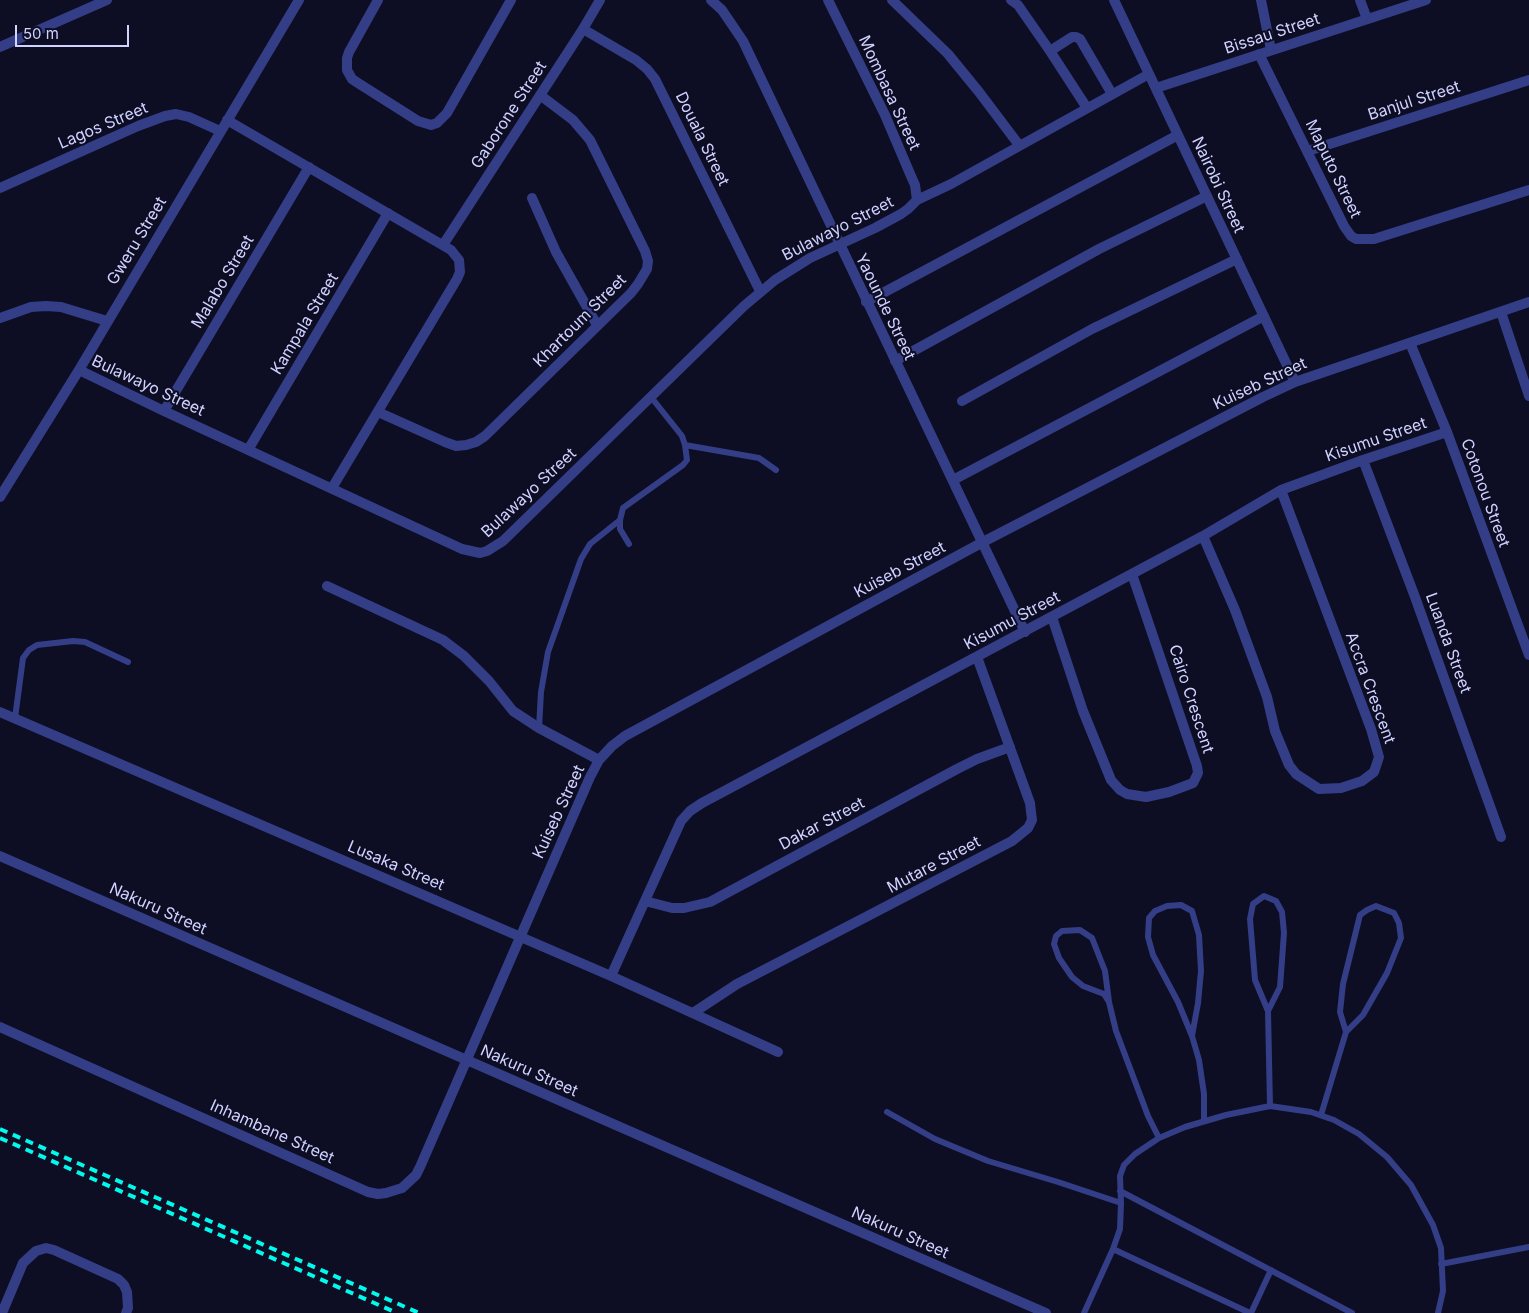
<!DOCTYPE html>
<html>
<head>
<meta charset="utf-8">
<style>
  body { margin:0 }
  #map { position:relative; width:1529px; height:1313px; overflow:hidden; background:#0d0d24; font-family:Inter,sans-serif }
  canvas { display:block }
  .scale { position:absolute; left:15px; top:25px; width:114px; height:22px; box-sizing:border-box; border:2px solid #d0d2ff; border-top:0; padding-left:6px; font-size:15px; line-height:18px; white-space:nowrap; color:#d0d2ff; -webkit-text-stroke:4px #0d0d24; paint-order:stroke }
</style>
</head>
<body>
<div id="map">
<canvas width="1529" height="1313"></canvas>
<div class="scale">50 m</div>
</div>
<script>
const ctx = document.querySelector('canvas').getContext('2d');
ctx.lineJoin = 'round';
const poly = rows => new Path2D(rows.map(r => 'M' + r).join(''));
function stroke(path, color, width, dash) { ctx.strokeStyle = color; ctx.lineWidth = width; ctx.lineCap = dash ? 'butt' : 'round'; ctx.setLineDash(dash || []); ctx.stroke(path); }
function label(font, color, halo, rows, align = 'center') {
  ctx.font = font + ' Inter,sans-serif'; ctx.lineWidth = 4; ctx.setLineDash([]); ctx.textBaseline = 'middle'; ctx.strokeStyle = halo; ctx.fillStyle = color; for (const [text, x, y, turn = 0] of rows) {
    ctx.save(); ctx.translate(x, y); ctx.rotate((+turn || 0) * Math.PI / 180); ctx.textAlign = isNaN(turn) ? turn : align; if (halo) ctx.strokeText(text, 0, 0); ctx.fillText(text, 0, 0); ctx.restore();
  }
}
stroke(poly([
  [685,445,759,458,776,470],
  [629,544,620,529,620,520,623,508,683,465,687,460,685,445,682,436,651,397],
  [15,718,23,658,29,650,37,645,73,641,85,642,128,662],
  [539,728,541,692,548,652,581,559,590,544,620,520],
  [1109,1002,1104,994,1083,986,1072,977,1059,958,1054,944,1056,936,1062,931,1080,930,1092,938,1105,971,1109,1002,1116,1031,1148,1116,1159,1138],
  [1268,1011,1280,987,1284,933,1282,912,1276,901,1264,896,1253,904,1250,919,1255,980,1268,1011,1270,1106],
  [1192,1036,1198,1003,1201,971,1199,935,1192,911,1181,905,1167,906,1155,911,1149,918,1148,937,1153,955,1178,1002,1192,1036,1199,1060,1204,1094,1204,1121],
  [887,1112,935,1139,988,1161,1058,1182,1121,1203],
  [1321,1115,1346,1032,1340,1012,1343,984,1360,915,1367,910,1376,906,1394,913,1399,923,1401,938,1387,973,1363,1015,1346,1032],
  [1120,1191,1352,1313],
  [1113,1249,1250,1313],
  [1441,1264,1529,1247],
  [1084,1313,1113,1249,1120,1229,1121,1203,1120,1176,1124,1165,1135,1154,1159,1138,1185,1127,1226,1115,1270,1106,1311,1112,1334,1120,1359,1134,1387,1157,1411,1185,1433,1225,1441,1248,1443,1291,1438,1313],
  [1251,1313,1271,1270]
]), '#343e87', 6);
stroke(poly([
  [378,0,349,52,347,58,347,70,352,79,358,83,418,121,431,125,437,123,447,113,511,0],
  [711,0,722,10,743,41,1025,632],
  [828,0,885,115,911,176,915,185,917,200],
  [892,0,948,54,979,92,1019,145],
  [1011,0,1018,5,1050,51,1087,108],
  [1114,0,1295,382],
  [1261,0,1271,50],
  [1360,0,1367,19],
  [583,29,636,60,647,69,655,79,760,291],
  [0,47,107,0],
  [1050,51,1072,37,1076,37,1080,39,1112,94],
  [1259,54,1344,226,1351,236,1356,239,1374,239,1529,190],
  [1156,88,1426,0],
  [227,120,451,250,459,260,460,272,457,279,332,488],
  [1308,151,1529,80],
  [0,188,138,126,165,116,176,114,189,117,220,131],
  [532,198,556,252,597,325],
  [443,245,583,29,600,0],
  [866,302,1178,135],
  [1501,312,1529,396],
  [0,318,31,307,46,306,61,307,107,321],
  [1410,343,1447,432,1529,655],
  [895,361,1099,249,1207,196],
  [79,370,164,411,462,549,480,553,487,551,503,541,744,306,775,280,810,258,875,228,901,214,908,209,917,200,951,184,1149,74],
  [962,401,1092,329,1237,259],
  [164,411,309,167],
  [378,412,445,442,456,446,466,445,476,442,485,436,631,293,638,284,647,269,648,261,645,251,590,140,573,120,540,95],
  [248,450,388,213],
  [1363,460,1415,597,1501,837],
  [953,480,1264,316],
  [0,497,79,370,299,0],
  [1203,536,1235,610,1267,697,1275,731,1289,765,1296,774,1319,789,1341,788,1362,781,1374,772,1379,757,1371,729,1281,490],
  [327,586,443,640,464,656,489,681,513,711,539,728,599,760],
  [1052,617,1083,711,1111,780,1120,790,1127,794,1146,797,1169,792,1193,783,1198,773,1197,766,1132,574],
  [0,712,611,976,778,1052],
  [0,856,1046,1313],
  [645,901,672,908,684,908,710,902,957,769,977,759,1010,747],
  [611,976,681,821,690,811,702,803,1203,536,1281,490,1363,460,1447,432],
  [693,1013,737,984,1012,841,1028,828,1032,820,1030,803,977,657],
  [0,1027,368,1192,378,1194,386,1193,402,1188,416,1175,420,1167,590,777,599,760,612,746,625,736,983,542,1263,397,1295,382,1529,302],
  [2,1313,23,1263,36,1251,46,1248,54,1250,118,1279,124,1285,127,1292,128,1308,126,1313]
]), '#343e87', 10);
stroke(poly([
  [0,1129,419,1313],
  [0,1138,397,1313]
]), '#00fbed', 4, [8, 6]);
label('16px', '#d0d2ff', '#0d0d24', [
  ["Bissau Street",1272,34,-18],
  ["Mombasa Street",889,93,65],
  ["Banjul Street",1414,101,-18],
  ["Gaborone Street",509,115,-57],
  ["Lagos Street",103,126,-23],
  ["Douala Street",702,139,64],
  ["Maputo Street",1333,169,64],
  ["Nairobi Street",1218,185,65],
  ["Bulawayo Street",838,229,-27],
  ["Gweru Street",137,241,-59],
  ["Malabo Street",223,282,-59],
  ["Yaounde Street",885,307,64],
  ["Khartoum Street",580,321,-45],
  ["Kampala Street",305,324,-59],
  ["Kuiseb Street",1260,384,-25],
  ["Bulawayo Street",148,386,25],
  ["Kisumu Street",1376,440,-19],
  ["Bulawayo Street",529,493,-43],
  ["Cotonou Street",1485,493,70],
  ["Kuiseb Street",900,570,-28],
  ["Kisumu Street",1012,621,-28],
  ["Luanda Street",1448,643,70],
  ["Accra Crescent",1370,688,70],
  ["Cairo Crescent",1191,699,72],
  ["Kuiseb Street",559,812,-65],
  ["Dakar Street",822,824,-28],
  ["Mutare Street",934,865,-28],
  ["Lusaka Street",396,866,23],
  ["Nakuru Street",158,909,24],
  ["Nakuru Street",529,1071,24],
  ["Inhambane Street",272,1132,24],
  ["Nakuru Street",900,1233,24]
]);
</script>
</body>
</html>
